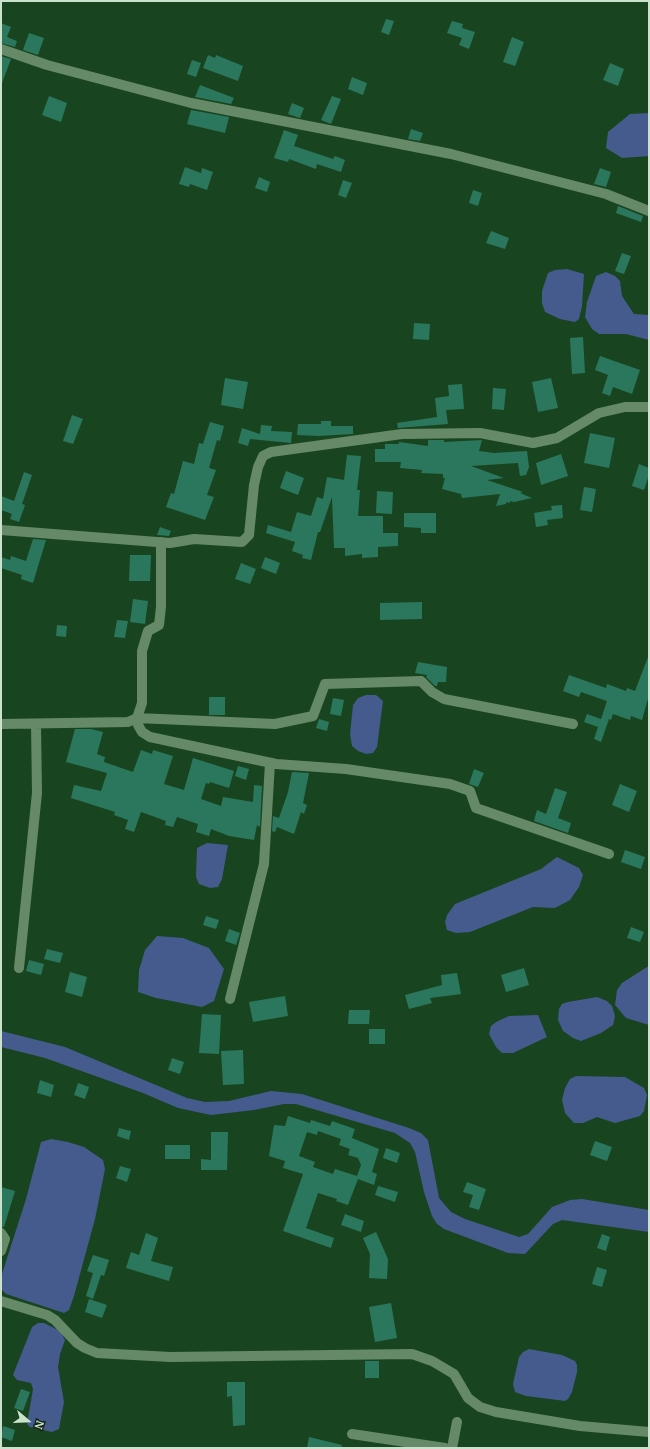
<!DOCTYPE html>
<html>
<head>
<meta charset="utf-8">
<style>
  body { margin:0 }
  #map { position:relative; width:650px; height:1449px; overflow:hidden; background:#18451f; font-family:"PT Serif",serif }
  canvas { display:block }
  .frame { position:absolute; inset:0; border:2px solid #cae2cb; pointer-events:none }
  .north { position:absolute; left:8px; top:1401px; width:40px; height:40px; -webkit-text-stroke:3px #132615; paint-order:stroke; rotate:109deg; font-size:11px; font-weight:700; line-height:16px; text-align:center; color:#cae2cb }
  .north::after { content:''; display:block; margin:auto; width:14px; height:18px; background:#cae2cb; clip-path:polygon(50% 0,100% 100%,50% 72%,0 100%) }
</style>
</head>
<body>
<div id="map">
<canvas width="650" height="1449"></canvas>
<div class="frame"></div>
<div class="north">N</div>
</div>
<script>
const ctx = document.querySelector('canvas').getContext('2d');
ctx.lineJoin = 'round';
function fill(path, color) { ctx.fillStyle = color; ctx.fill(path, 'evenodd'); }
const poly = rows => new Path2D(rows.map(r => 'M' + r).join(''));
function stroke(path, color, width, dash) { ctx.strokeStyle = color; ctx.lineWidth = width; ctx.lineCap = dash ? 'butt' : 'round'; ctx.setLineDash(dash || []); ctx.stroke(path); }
fill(poly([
  [649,113,649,156,622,158,606,148,608,132,630,114],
  [567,269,584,274,582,306,579,319,575,322,560,319,545,312,542,303,542,291,548,273,555,270],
  [606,272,615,276,620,281,622,296,634,314,649,315,649,340,626,334,599,334,592,329,585,317,587,302,596,276],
  [366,695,376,695,383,701,377,747,373,753,366,754,358,751,352,746,350,734,353,705,358,698],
  [207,843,228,845,222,879,218,887,210,888,199,884,196,877,197,848],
  [557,857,579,868,583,875,579,887,570,900,555,908,533,907,470,932,456,933,447,930,445,922,447,915,455,904,541,869],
  [157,936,183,938,209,948,224,969,214,1001,202,1007,156,998,138,992,139,970,145,950],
  [647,967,649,967,649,1025,626,1018,615,1005,617,990,622,983],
  [597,997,607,1001,612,1006,615,1016,613,1025,601,1033,581,1041,573,1038,563,1031,558,1020,559,1009,562,1004,568,1002],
  [538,1015,547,1037,513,1053,502,1053,496,1047,489,1034,491,1026,496,1022,509,1016],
  [1,1031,65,1047,187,1098,205,1102,229,1101,271,1091,302,1094,409,1128,421,1133,428,1140,439,1198,451,1212,465,1219,519,1237,528,1234,552,1207,570,1200,582,1199,649,1210,649,1232,562,1220,553,1224,525,1254,508,1253,444,1229,437,1224,432,1216,424,1192,415,1152,410,1143,395,1133,296,1104,284,1104,254,1110,211,1115,178,1108,143,1093,45,1058,1,1047],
  [576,1076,625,1077,644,1088,647,1095,644,1111,640,1116,615,1123,597,1117,583,1123,574,1123,565,1113,562,1100,565,1088,570,1079],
  [51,1139,68,1142,84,1147,103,1160,105,1169,95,1219,74,1296,69,1310,64,1313,6,1294,1,1289,1,1277,26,1199,41,1142],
  [38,1323,44,1323,60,1331,65,1340,60,1354,58,1367,64,1402,59,1429,52,1432,30,1427,27,1424,33,1389,31,1383,17,1380,13,1375,32,1327],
  [529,1349,562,1355,575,1361,577,1365,577,1372,572,1392,568,1399,565,1401,526,1396,515,1392,513,1384,519,1357,523,1352]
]), '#455a8d');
fill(poly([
  [386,19,394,21,389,35,381,32],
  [452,21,463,24,462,28,475,32,469,49,459,45,462,38,447,33],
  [1,23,11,27,7,37,17,41,15,47,1,43],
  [29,33,44,38,38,55,23,50],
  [512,37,524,42,515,66,503,62],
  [208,55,215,58,216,55,243,66,238,81,203,68],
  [1,56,11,59,2,83,1,83],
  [192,60,201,63,196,77,187,74],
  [610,63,624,69,618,86,603,80],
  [352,77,367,83,363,95,348,89],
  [200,85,234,98,231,104,195,97],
  [49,96,67,103,61,122,42,115],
  [332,96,341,99,331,124,321,120],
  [292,103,304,108,300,118,288,114],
  [191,110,229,117,225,133,187,124],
  [411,129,423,133,420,141,408,139],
  [284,130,298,135,294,146,333,159,335,156,345,160,341,172,317,164,316,169,289,159,288,162,274,158],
  [185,167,201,173,202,168,213,172,207,190,190,184,189,187,179,184],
  [600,168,611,172,606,187,594,184],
  [259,177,270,182,267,192,255,188],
  [343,180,352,183,346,198,338,195],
  [473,190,482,193,478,206,469,203],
  [618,206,643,216,641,222,616,213],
  [491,231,509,238,505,249,486,243],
  [622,253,631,256,624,274,615,271],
  [414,323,430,324,429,340,413,339],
  [583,337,585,373,572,374,570,338],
  [600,356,640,370,632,394,613,387,610,396,602,393,608,375,595,370],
  [225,378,248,382,243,409,221,405],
  [551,378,558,408,538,412,532,382],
  [462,384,464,409,446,410,448,424,398,428,397,423,437,417,435,398,449,396,448,385],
  [493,388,506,389,504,410,492,409],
  [72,415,83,419,73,444,63,441],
  [321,421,331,421,331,426,353,426,353,434,318,436,297,435,298,424,321,424],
  [210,422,224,426,220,441,217,440,209,468,216,470,207,495,214,497,205,520,166,507,171,493,174,494,183,461,194,464,199,443,203,444],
  [261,425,272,426,271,431,292,432,291,443,250,439,248,446,238,443,242,428,260,434],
  [590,433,615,438,609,468,584,463],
  [428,440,444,440,444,442,482,440,479,451,494,453,527,451,529,467,526,475,520,476,518,463,471,466,504,478,487,480,523,492,520,493,532,498,514,502,510,501,510,503,506,502,506,504,496,506,500,494,462,498,461,494,442,489,445,478,443,478,443,474,421,473,422,470,400,468,401,462,375,462,375,449,385,449,385,444,399,444,399,442,428,446],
  [561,454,568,476,541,485,536,463],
  [347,455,361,456,357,490,360,490,358,516,383,516,383,533,398,533,398,546,378,547,378,557,362,558,362,554,345,556,345,548,334,548,332,497,320,532,318,532,311,560,302,558,303,555,292,551,295,542,266,533,268,525,291,532,297,512,311,516,317,497,323,499,327,477,344,480],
  [639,464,649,468,649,475,644,490,632,486],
  [286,471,304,478,298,495,280,488],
  [24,472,32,475,22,504,25,505,19,522,10,519,12,514,1,510,1,496,14,501],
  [584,487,596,489,592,512,580,510],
  [377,491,393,492,392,514,376,513],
  [562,505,563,518,547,520,548,525,536,527,534,513,552,510,551,506],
  [404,513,436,513,436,533,421,533,421,528,404,527],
  [160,527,171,531,169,536,157,535],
  [33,539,46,540,33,583,21,579,22,575,1,568,1,557,10,560,11,556,26,561],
  [130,555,151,555,150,581,129,581],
  [265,557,280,563,276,574,261,568],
  [241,563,256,569,250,584,235,579],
  [133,599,148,601,145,624,130,622],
  [422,602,422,619,380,620,380,603],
  [117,620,128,621,125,638,114,637],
  [57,625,67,626,66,637,56,636],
  [648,657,649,657,649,695,642,720,631,716,630,720,613,714,611,720,609,719,601,742,594,739,598,727,584,722,587,714,601,719,607,701,581,692,579,697,563,691,569,675,606,688,607,684,626,691,627,688,635,691],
  [418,662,447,667,446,682,438,682,437,686,435,686,426,677,427,675,415,673],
  [209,697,225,697,225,715,209,715],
  [333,698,344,700,341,716,330,714],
  [319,719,329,722,327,731,316,728],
  [75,729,91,729,103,732,97,754,105,757,104,762,133,772,141,750,152,754,153,750,173,756,164,784,184,790,193,758,234,771,229,788,210,782,209,784,206,783,201,799,221,806,223,797,253,802,254,785,262,786,260,827,257,825,254,840,229,836,211,829,209,836,196,832,198,824,177,817,173,827,165,825,166,821,141,812,134,832,125,829,128,820,114,815,115,812,71,798,74,785,101,791,107,773,66,762],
  [238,766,249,769,246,780,235,776],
  [474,769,484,773,478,787,469,784],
  [292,772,309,773,303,803,307,805,304,814,301,812,294,834,277,827,275,832,272,831,273,816,279,818,288,792],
  [620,784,637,791,629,812,612,805],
  [555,788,567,792,558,818,571,823,568,833,534,821,537,810,546,814],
  [625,850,645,857,641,869,621,862],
  [206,916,219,920,216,929,203,925],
  [631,927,644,932,640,942,627,938],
  [229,929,240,933,236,945,225,941],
  [47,949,63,953,60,963,44,959],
  [29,960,44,964,41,975,26,971],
  [524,968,529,985,506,992,501,975],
  [70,972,87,977,82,997,65,992],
  [457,973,461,994,430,998,432,1003,409,1009,405,995,442,985,441,975],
  [285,996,288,1016,253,1022,249,1002],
  [349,1010,370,1010,369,1024,348,1024],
  [202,1014,221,1015,219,1054,199,1053],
  [369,1029,385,1029,385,1044,369,1044],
  [243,1050,244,1084,223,1085,221,1051],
  [172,1058,184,1062,180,1074,168,1070],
  [40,1080,54,1085,51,1097,37,1093],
  [78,1083,89,1087,85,1099,74,1095],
  [288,1116,310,1123,311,1120,330,1126,332,1121,355,1129,352,1138,379,1149,372,1172,377,1174,374,1185,358,1179,348,1205,336,1201,337,1199,318,1193,306,1228,334,1238,331,1248,283,1231,303,1174,283,1168,285,1161,269,1156,274,1125,285,1126],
  [318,1131,341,1139,339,1145,350,1149,348,1155,358,1158,361,1165,357,1176,335,1169,333,1174,313,1167,315,1162,299,1156,307,1132,317,1135],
  [119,1128,131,1131,129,1140,117,1136],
  [211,1132,228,1132,227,1170,201,1170,201,1159,211,1160],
  [595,1141,612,1147,607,1161,590,1155],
  [165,1145,190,1145,190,1159,165,1159],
  [386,1148,400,1153,397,1163,383,1158],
  [120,1166,131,1169,127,1182,116,1178],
  [467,1182,486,1189,479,1210,469,1207,473,1195,463,1192],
  [378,1186,398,1192,395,1202,375,1195],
  [1,1187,15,1191,4,1227,1,1227],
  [345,1214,364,1221,361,1232,341,1225],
  [376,1232,388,1259,387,1279,369,1278,370,1254,363,1238],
  [146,1233,158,1238,151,1261,173,1267,169,1281,126,1268,131,1252,139,1255],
  [602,1234,610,1237,606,1251,597,1248],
  [93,1255,109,1260,104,1276,101,1275,93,1299,86,1296,93,1273,87,1271],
  [597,1267,607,1270,602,1287,592,1284],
  [89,1299,107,1305,102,1318,85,1312],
  [391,1303,397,1338,375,1342,369,1307],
  [365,1361,379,1361,379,1378,365,1378],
  [227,1382,245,1382,245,1425,233,1426,232,1396,227,1397],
  [21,1389,30,1392,23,1411,14,1408],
  [3,1426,15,1430,12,1441,1,1437],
  [309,1437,342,1445,341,1448,307,1448]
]), '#2b775d');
stroke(poly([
  [1,49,47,65,191,103,451,154,606,194,649,211],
  [1,530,170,543,194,539,242,542,249,535,254,485,258,467,263,456,271,452,402,434,480,433,533,443,557,438,599,413,625,407,649,407],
  [1,724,128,722,137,718,142,703,142,651,148,631,159,625,161,607,161,542],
  [573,724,444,699,432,692,421,681,325,684,313,716,275,724,137,718,138,725,142,732,150,737,276,764,346,769,450,784,470,791,476,808,609,854],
  [19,968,37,793,36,724],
  [230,999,264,864,270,763],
  [1,1233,5,1239,1,1251],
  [1,1301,47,1315,55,1320,77,1343,85,1348,97,1353,170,1357,412,1354,432,1361,454,1374,468,1398,480,1407,496,1412,580,1426,649,1432],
  [352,1434,445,1448],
  [452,1448,457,1422]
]), '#668a68', 10);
</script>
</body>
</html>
